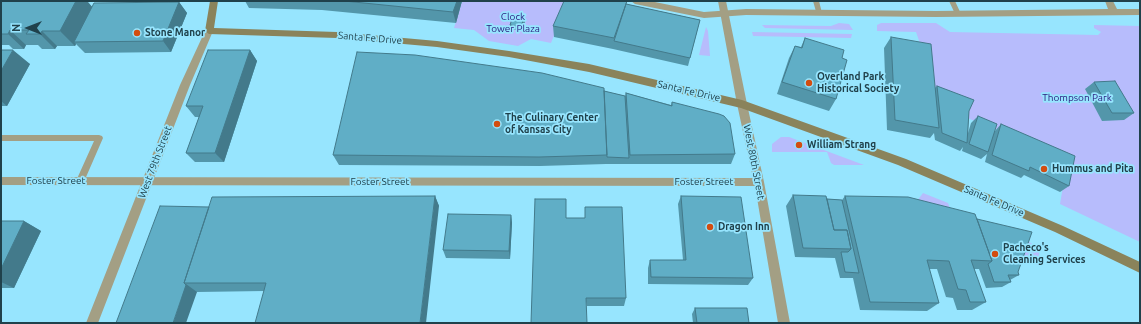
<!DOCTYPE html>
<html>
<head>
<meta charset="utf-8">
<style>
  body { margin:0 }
  #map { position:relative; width:1141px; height:324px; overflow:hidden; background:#97e5fe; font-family:Ubuntu,sans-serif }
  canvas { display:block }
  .frame { position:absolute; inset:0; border:2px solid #20414b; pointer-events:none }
  .north { position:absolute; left:8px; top:8px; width:40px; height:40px; -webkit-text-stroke:3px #97e5fe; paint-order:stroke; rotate:270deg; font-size:11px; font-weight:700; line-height:16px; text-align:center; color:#20414b }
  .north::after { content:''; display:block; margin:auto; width:14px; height:18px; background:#20414b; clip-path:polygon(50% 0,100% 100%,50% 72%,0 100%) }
</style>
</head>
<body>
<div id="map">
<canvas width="1141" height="324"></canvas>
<div class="frame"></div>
<div class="north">N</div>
</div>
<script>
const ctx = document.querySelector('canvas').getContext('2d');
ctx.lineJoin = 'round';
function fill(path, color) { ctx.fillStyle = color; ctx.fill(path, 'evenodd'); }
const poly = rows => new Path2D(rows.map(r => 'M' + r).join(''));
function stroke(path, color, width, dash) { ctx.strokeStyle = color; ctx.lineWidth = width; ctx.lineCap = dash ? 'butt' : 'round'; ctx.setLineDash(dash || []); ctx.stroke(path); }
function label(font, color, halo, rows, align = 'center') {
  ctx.font = font + ' Ubuntu,sans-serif'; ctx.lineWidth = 3.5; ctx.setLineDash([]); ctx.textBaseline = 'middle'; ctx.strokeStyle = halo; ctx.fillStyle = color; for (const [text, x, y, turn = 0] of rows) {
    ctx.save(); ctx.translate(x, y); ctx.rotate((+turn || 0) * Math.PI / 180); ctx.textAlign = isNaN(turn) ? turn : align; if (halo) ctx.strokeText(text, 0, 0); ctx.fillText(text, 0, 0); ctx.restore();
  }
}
fill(poly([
  [462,1,568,1,551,43,531,39,518,46,489,41,474,30,454,28],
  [839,23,849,24,853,30,765,28,762,25,831,26],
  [881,23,936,23,950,32,1098,35,1101,32,1094,28,1094,25,1140,26,1140,242,1060,204,1067,163,1033,143,967,118,970,108,930,93,928,66,916,32,877,31,877,25],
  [706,27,708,31,710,56,699,55],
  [752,32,852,34,851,38,753,36],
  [781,137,789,137,864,165,834,165,831,163,827,152,772,152,772,144],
  [923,193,948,203,950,208,917,201],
  [1023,238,1040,249,1037,265,1016,257]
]), '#b7bcfc');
fill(poly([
  [813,1,819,1,822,13,821,15,817,15,813,1],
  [949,1,955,1,961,14,960,16,956,16,949,1],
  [1,135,99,135,102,136,103,138,83,184,80,185,77,184,76,181,94,141,1,141,1,135]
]), '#a39f84');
fill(poly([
  [631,1,650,1,704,12,746,9,936,11,1108,9,1105,1,1113,1,1117,9,1140,9,1140,15,936,17,746,15,704,18,635,4,631,1],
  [742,100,747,104,764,182,790,323,778,323,755,186,1,185,1,177,753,178,737,104,742,100]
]), '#a39f84');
fill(poly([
  [718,1,726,1,747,104,742,108,737,104,718,1],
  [209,28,213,31,190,85,98,323,86,323,180,85,205,31,209,28]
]), '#a39f84');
fill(poly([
  [210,1,218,1,214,28,337,32,437,41,509,51,589,64,742,100,906,159,1063,226,1140,262,1140,273,1055,232,898,165,741,108,589,72,509,57,437,47,337,38,209,34,205,31,210,1]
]), '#8a835b');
fill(poly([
  [1,1,87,1,92,7,179,2,187,13,171,52,85,53,76,44,75,46,57,46,55,49,42,49,38,45,26,45,24,49,13,49,9,45,1,45],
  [245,1,462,1,456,23,322,10,249,8],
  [627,1,626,4,700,20,688,66,613,49,554,37,553,26],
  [679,1,695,1,682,2],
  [524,18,525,22,522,31,510,29,510,25],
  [891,37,935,88,937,86,969,111,968,133,971,123,978,116,995,131,1001,124,1069,186,1060,192,1024,175,1021,178,985,162,987,154,981,159,962,151,963,147,960,151,935,140,934,133,930,138,887,130,884,48],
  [805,38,842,58,836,99,829,111,777,94,789,58,795,46,801,47],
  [1,50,30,64,7,106,1,106],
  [250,50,257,61,224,162,195,162,186,153,199,117,195,117,186,106],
  [1094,82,1134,113,1124,120,1102,121,1085,89],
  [604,91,625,96,626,93,671,105,672,102,735,154,731,164,606,164,540,166,339,165,333,155],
  [793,195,827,199,842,200,845,196,977,219,1018,272,1019,275,1010,280,1011,282,1002,287,986,288,979,269,974,269,986,302,972,310,957,310,953,298,946,297,937,269,929,269,939,303,927,311,860,310,853,278,840,278,835,258,795,257,786,206],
  [435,196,439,206,264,291,197,292,116,323,209,207],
  [681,196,753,278,748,285,648,284,648,268,650,260,683,260,678,204],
  [585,207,626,298,624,306,587,306,566,218,585,218],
  [511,215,512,223,510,259,446,258,443,250],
  [1,221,24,221,41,231,14,288,1,288],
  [695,308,749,323,693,323,692,314]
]), '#5396aa');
fill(poly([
  [76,1,87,1,94,9,74,42,76,44,75,46,60,31],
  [457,1,462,1,456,23,453,12],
  [179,2,187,13,171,52,163,41],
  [524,18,525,22,522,31,521,27],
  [10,30,26,45,24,49,8,34],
  [42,31,57,46,55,49,40,34],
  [13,50,30,64,7,106,1,101,1,71],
  [250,50,257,61,224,162,215,153],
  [435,196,439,206,426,323,420,323],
  [511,215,512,223,510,259,509,251],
  [24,221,41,231,14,288,1,282,1,269],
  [186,284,197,292,186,323,173,323]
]), '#437a8b');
const building = poly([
  [1,1,76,1,60,31,42,31,40,34,26,34,29,30,10,30,8,34,1,34,1,1],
  [344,1,457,1,453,12,344,1],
  [564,1,627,1,614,38,553,26,564,1],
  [179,2,163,41,74,42,94,3,179,2],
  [626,4,700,20,690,58,614,41,626,4],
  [513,16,524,18,521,27,510,25,513,16],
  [891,37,931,44,939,128,895,120,891,37],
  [805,38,844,50,842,58,847,60,836,99,782,82,795,46,802,48,805,38],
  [1,50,13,50,1,71,1,50],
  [208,50,250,50,215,153,186,153,203,106,186,106,208,50],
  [357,52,415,55,542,73,604,88,607,155,539,157,333,155,357,52],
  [1115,81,1134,113,1112,113,1094,82,1115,81],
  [937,86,974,100,969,111,967,143,942,133,937,86],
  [604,91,625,96,629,158,607,157,604,91],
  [626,93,672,106,672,102,719,114,724,116,730,123,735,154,630,155,626,93],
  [978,116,997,124,988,152,969,144,978,116],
  [1001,124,1075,156,1069,186,1030,167,1029,171,992,155,1001,124],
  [793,195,826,196,834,230,847,230,851,249,803,248,793,195],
  [435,196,420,323,255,323,266,283,184,283,212,197,435,196],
  [681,196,741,197,753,278,651,277,650,260,686,260,681,196],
  [845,196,908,197,975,214,992,261,971,260,986,302,970,302,966,290,958,289,949,261,927,260,939,303,870,302,845,196],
  [535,199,566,199,566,218,585,218,585,207,622,207,626,298,586,298,587,323,531,323,535,199],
  [827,199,842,200,859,273,845,272,841,252,848,252,851,249,847,230,834,230,827,199],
  [160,206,209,207,184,283,186,285,173,323,116,323,160,206],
  [448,214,511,215,509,251,443,250,448,214],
  [977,219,1032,232,1018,272,1019,275,1008,275,1011,282,994,282,988,264,992,261,977,219],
  [1,221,24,221,1,269,1,221],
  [695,308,747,308,749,323,697,323,695,308]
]);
fill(building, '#60aec6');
stroke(building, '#437a8b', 1);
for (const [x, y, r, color] of [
  [137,33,4,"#d34d10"],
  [809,83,4,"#d34d10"],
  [497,124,4,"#d34d10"],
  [799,145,4,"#d34d10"],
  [1044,169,4,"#d34d10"],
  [710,227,4,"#d34d10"],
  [995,254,4,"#d34d10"]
]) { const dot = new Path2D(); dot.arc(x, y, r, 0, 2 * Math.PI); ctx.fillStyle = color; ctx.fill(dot); stroke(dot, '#97e5fe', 1.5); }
label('10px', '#2a1a7d', '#97e5fe', [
  ["Clock",513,17],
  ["Tower Plaza",513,29],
  ["Thompson Park",1077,98]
]);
label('bold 10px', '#20414b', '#97e5fe', [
  ["Stone Manor",145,33],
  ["Overland Park",817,77],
  ["Historical Society",817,89],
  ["The Culinary Center",505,118],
  ["of Kansas City",505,130],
  ["William Strang",807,145],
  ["Hummus and Pita",1052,169],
  ["Dragon Inn",718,227],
  ["Pacheco's",1003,248],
  ["Cleaning Services",1003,260]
], 'left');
label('10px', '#20414b', '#97e5fe', [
  ["Santa Fe Drive",370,38,5],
  ["Santa Fe Drive",689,91,13],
  ["West 79th Street",155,162,-69],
  ["West 80th Street",754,162,79],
  ["Foster Street",56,181],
  ["Foster Street",380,182],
  ["Foster Street",704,182],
  ["Santa Fe Drive",994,201,23]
]);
</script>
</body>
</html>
